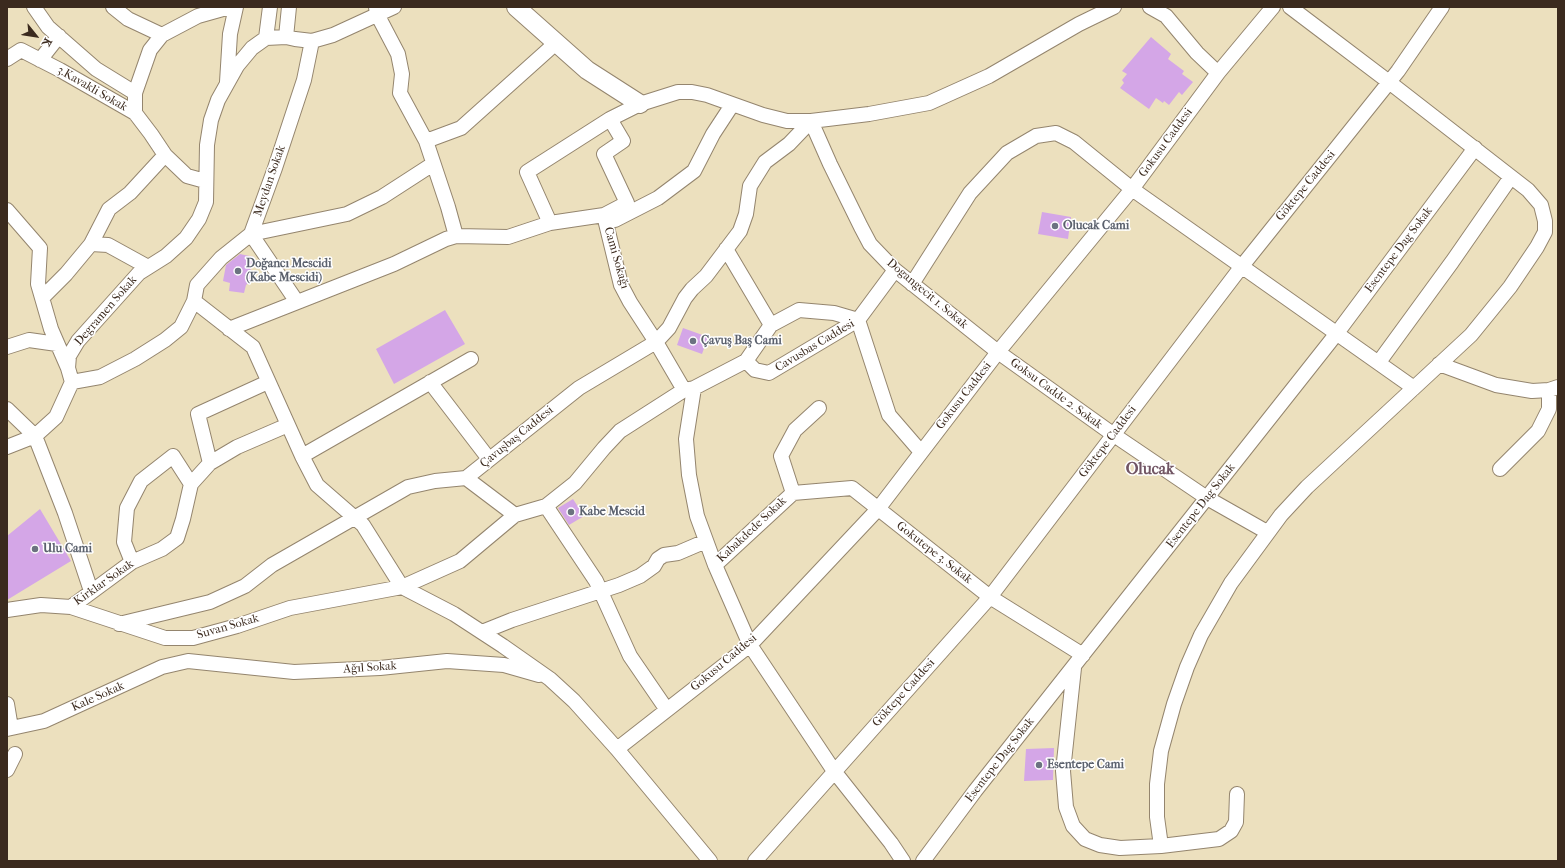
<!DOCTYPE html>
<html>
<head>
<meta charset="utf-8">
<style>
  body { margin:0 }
  #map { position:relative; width:1565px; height:868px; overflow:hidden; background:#ece0be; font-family:"IM FELL French Canon",serif }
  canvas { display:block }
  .frame { position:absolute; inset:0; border:8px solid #3b2a1e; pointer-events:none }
  .north { position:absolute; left:16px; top:16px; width:40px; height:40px; -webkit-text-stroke:3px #fff; paint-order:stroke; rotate:120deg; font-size:11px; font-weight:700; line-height:16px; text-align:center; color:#3b2a1e }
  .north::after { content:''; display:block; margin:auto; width:14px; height:18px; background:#3b2a1e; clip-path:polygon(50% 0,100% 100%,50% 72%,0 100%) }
</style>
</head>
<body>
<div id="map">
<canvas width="1565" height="868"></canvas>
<div class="frame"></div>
<div class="north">K</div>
</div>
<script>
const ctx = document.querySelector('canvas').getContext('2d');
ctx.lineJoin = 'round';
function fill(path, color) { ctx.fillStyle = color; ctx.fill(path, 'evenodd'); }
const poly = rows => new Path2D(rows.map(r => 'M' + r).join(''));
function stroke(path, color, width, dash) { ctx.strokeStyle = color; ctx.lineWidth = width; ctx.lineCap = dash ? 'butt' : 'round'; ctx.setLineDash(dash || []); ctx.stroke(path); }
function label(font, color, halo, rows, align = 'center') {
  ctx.font = font + ' "IM FELL French Canon",serif'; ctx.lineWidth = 3; ctx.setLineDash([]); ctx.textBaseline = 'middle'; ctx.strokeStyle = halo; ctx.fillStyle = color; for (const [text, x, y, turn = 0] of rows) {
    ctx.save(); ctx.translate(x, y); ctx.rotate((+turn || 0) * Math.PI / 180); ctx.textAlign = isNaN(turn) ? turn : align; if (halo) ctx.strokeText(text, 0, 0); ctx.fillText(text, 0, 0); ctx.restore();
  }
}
fill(poly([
  [1151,37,1171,54,1168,59,1184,71,1182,74,1193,82,1182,95,1179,92,1169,105,1164,101,1163,103,1156,98,1149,109,1120,88,1124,83,1122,80,1127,74,1122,71],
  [1042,212,1071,217,1068,239,1038,234],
  [240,254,254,257,253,264,250,267,252,275,252,280,246,285,244,293,229,291,230,283,223,281,226,265],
  [445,310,465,344,394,384,376,349],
  [683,328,708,337,702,354,677,345],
  [573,499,584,516,569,525,558,508],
  [40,509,71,561,7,600,7,536],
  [1054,748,1053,780,1024,781,1026,749]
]), '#d4a6e7');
const minor = poly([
  [34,7,48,27,96,69,135,93],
  [113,7,128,19,162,35],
  [376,7,377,14,398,54,402,74,400,93,426,141,448,207,456,236],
  [1150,7,1166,16,1197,53,1218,73],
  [286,37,289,7],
  [266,38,270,7],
  [7,59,21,50,60,70,135,113],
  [40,60,59,36],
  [227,82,230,34,236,7],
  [610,119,623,141,604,154,627,203,604,215,621,285,630,302,656,342,684,390],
  [426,141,461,128,557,42],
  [205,181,187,176,165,155,151,134,135,113,135,93,150,50,162,35,198,16,230,7],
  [7,210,40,248,38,284,51,329,68,368],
  [615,220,658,198,694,171,713,134,732,105],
  [550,223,527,172,610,119,640,104,678,92,692,92,707,95,763,115,787,121,811,121,869,114,929,103,989,76,1079,24,1114,7],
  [91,244,108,245,148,267],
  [726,249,771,325],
  [912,284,970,193,1007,153,1036,136,1056,133,1074,142,1132,189,1414,388],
  [42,298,66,274,91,244,109,209,130,193,165,155],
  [194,301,197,285,221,258,251,234,275,168,304,80,312,41],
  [297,302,251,234,347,214,382,197,433,164],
  [229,329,394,264,446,239,456,236,508,237,550,223,604,215],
  [7,347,29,340,57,344],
  [746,361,771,325,799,310,834,313,858,320,889,415,921,452],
  [1379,362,1452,262,1511,177],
  [1439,364,1496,385,1532,391,1549,390,1558,387],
  [72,382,68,368,69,356,78,341,139,273,166,256,186,238,199,219,206,202,207,145,211,120,218,100,237,66,252,48,266,38,286,37,295,39,312,41,333,35,394,7],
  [430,382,489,459],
  [694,388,686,439,689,475,697,516,715,565,750,645,834,771,891,843,903,861],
  [7,409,35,436,65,513,91,591],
  [7,447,35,436,56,417,72,382,100,377,135,359,165,340,181,327,194,301,253,347,302,456,317,485,363,525,402,587,454,614,503,646,550,679,574,701,617,749,710,861],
  [302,456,471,359],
  [210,463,198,414,268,382],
  [1500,469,1538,431,1549,409,1549,390],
  [466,478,515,515],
  [793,493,781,456,795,430,819,408],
  [546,506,596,581,630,656,667,710],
  [132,562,124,542,127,508,141,481,173,456,191,484],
  [715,565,793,493,852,488,990,597,1083,655],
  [71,607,132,562,162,549,177,538,183,519,191,484,210,463,237,447,288,425],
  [7,610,41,605,71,607,165,638,193,638,237,626,290,608,402,587,460,561,515,515,546,506,575,483,604,448,620,431,684,390,694,388,746,361,755,370,769,373,858,320,895,270],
  [119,624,210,602,245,586,272,565,408,487,435,481,466,478,579,388,656,342,669,328,685,298,692,289,706,276,740,231,746,214,750,186,765,162,789,144,811,121,830,164,861,227,870,244,895,270,998,352,1114,435,1207,498,1267,532],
  [482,632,512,620,619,585,640,576,654,566,658,559,664,555,678,553,706,541],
  [1074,668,1063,771,1066,807,1073,826,1085,839,1100,845,1120,848,1161,846,1219,839,1231,831,1236,822,1237,794],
  [7,704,11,728],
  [7,729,44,721,162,667,188,661,294,672,380,668,447,661,504,665,539,675],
  [617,749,750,645,878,509,998,352,1132,189,1218,73,1273,7],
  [7,770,15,754],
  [1161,846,1157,817,1157,784,1161,751,1174,704,1187,667,1201,635,1231,583,1281,515,1307,487,1471,335,1510,287,1537,247,1545,232,1545,221,1541,205,1528,190,1389,82,1290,7],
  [755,861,990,597,1242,266,1398,71,1442,7],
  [923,861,975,791,1337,333,1475,148]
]);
const tertiary = poly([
  [516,7,587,70,640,104]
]);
stroke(minor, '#94856e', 16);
stroke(tertiary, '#94856e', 20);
stroke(minor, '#fff', 14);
stroke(tertiary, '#fff', 18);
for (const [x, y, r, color] of [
  [1055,226,4,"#6b7280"],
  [238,271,4,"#6b7280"],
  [693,341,4,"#6b7280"],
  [571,512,4,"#6b7280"],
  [35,549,4,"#6b7280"],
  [1039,765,4,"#6b7280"]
]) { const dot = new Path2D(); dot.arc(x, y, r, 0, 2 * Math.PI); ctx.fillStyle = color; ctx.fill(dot); stroke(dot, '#fff', 1.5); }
label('12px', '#3b2a1e', '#fff', [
  ["3.Kavakli Sokak",92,89,30],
  ["Gokusu Caddesi",1166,143,-54],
  ["Meydan Sokak",270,181,-71],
  ["Göktepe Caddesi",1306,186,-51],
  ["Esentepe Dag Sokak",1399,250,-53],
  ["Cami Sokağı",616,258,74],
  ["Dogangecit 1. Sokak",927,294,40],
  ["Degramen Sokak",106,311,-49],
  ["Cavusbas Caddesi",815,346,-31],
  ["Goksu Cadde 2. Sokak",1056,394,36],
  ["Gokusu Caddesi",964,396,-52],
  ["Çavuşbaş Caddesi",517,437,-39],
  ["Göktepe Caddesi",1108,442,-53],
  ["Esentepe Dag Sokak",1201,506,-52],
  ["Kabakdede Sokak",752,530,-43],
  ["Gokutepe 3. Sokak",934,553,38],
  ["Kirklar Sokak",104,583,-35],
  ["Suvan Sokak",228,627,-16],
  ["Gokusu Caddesi",724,663,-40],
  ["Ağıl Sokak",370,668,-4],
  ["Göktepe Caddesi",904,693,-48],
  ["Kale Sokak",98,697,-24],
  ["Esentepe Dag Sokak",1000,760,-52]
]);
label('bold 12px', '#5b616d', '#fff', [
  ["Olucak Cami",1063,226],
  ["Doğancı Mescidi",246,264],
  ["(Kabe Mescidi)",246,278],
  ["Çavuş Baş Cami",701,341],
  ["Kabe Mescid",579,512],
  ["Ulu Cami",43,549],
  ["Esentepe Cami",1047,765]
], 'left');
label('bold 16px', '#715564', '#fff', [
  ["Olucak",1150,470]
]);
</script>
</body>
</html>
